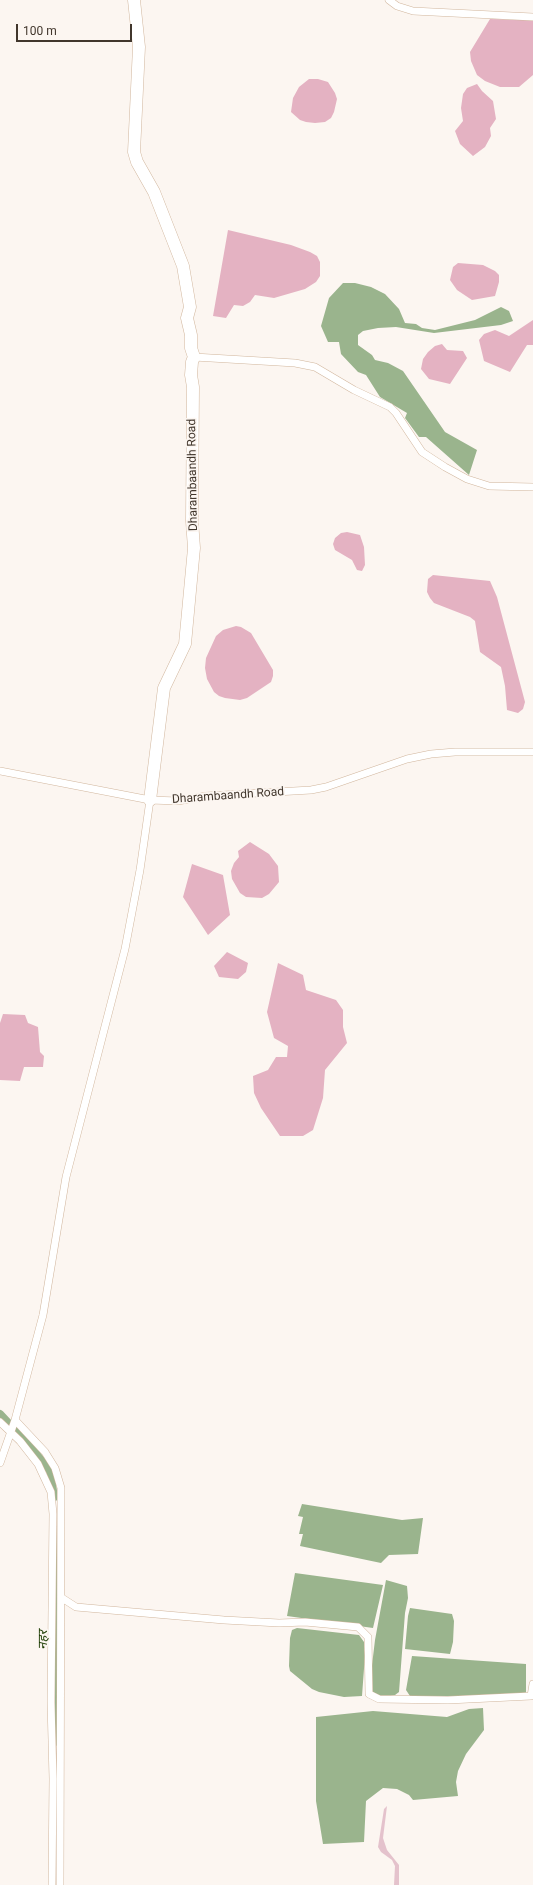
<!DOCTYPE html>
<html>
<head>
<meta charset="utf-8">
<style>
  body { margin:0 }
  #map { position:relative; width:533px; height:1885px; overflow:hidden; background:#fcf6f1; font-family:Roboto,sans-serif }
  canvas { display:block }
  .scale { position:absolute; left:16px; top:24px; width:116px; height:18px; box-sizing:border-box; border:2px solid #41362c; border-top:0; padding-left:5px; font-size:12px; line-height:14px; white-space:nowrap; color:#41362c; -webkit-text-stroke:3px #fcf6f1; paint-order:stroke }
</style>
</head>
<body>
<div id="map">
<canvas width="533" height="1885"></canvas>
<div class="scale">100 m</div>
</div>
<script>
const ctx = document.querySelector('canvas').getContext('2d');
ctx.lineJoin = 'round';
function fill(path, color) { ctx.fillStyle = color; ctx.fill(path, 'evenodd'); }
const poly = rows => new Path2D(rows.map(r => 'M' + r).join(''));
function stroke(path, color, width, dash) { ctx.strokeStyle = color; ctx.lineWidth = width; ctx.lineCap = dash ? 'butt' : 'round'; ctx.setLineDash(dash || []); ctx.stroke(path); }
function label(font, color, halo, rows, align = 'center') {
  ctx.font = font + ' Roboto,"Noto Sans Devanagari",sans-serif'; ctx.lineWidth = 3.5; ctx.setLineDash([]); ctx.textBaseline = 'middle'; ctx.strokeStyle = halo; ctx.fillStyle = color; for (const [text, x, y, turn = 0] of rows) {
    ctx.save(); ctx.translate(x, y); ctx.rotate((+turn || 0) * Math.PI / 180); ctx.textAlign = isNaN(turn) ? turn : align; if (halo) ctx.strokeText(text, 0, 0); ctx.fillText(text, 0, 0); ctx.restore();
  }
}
fill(poly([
  [387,1806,383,1838,387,1850,399,1865,399,1885,394,1885,395,1866,392,1860,381,1852,378,1847,384,1809]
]), '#e4c2cc');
fill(poly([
  [490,19,533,20,533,75,519,87,500,87,485,81,477,75,471,61,470,52],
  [309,79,318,79,328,82,335,93,337,99,334,112,331,118,325,122,315,123,306,122,300,120,291,112,293,98,299,87],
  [477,84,482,91,493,101,496,119,490,128,491,136,485,147,473,156,460,144,455,131,463,121,461,108,463,94,467,88],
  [228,230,291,245,310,252,317,256,320,262,320,276,316,282,305,289,274,298,255,295,250,302,243,306,234,305,226,318,213,316],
  [458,263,483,265,495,271,499,275,499,282,495,296,472,300,457,290,450,280,453,267],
  [533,320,533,345,527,345,510,372,484,361,479,340,484,334,495,330,509,336],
  [442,344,447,350,463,351,467,358,450,384,429,379,421,369,423,359,428,352,435,346],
  [347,532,360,535,364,547,365,565,362,571,357,570,352,560,335,550,333,544,335,538,341,533],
  [433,575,490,581,497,597,525,702,523,709,518,713,507,710,505,686,501,667,480,652,475,621,470,617,434,603,430,598,427,592,428,579],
  [236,626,241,627,251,633,273,670,273,676,271,682,247,698,240,700,225,698,219,696,214,692,207,679,205,668,206,658,216,636,223,630],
  [250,842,269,854,278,866,279,882,269,894,262,898,246,897,240,893,232,879,231,871,234,863,239,857,238,851],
  [192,864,223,875,230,915,208,935,183,897],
  [227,952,248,963,246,972,238,979,219,977,214,966],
  [278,963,303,975,306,990,336,1000,343,1010,343,1027,347,1043,325,1070,323,1098,313,1130,303,1136,280,1136,261,1108,254,1093,253,1076,268,1070,276,1057,287,1057,288,1046,274,1038,267,1012],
  [3,1014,25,1015,28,1023,38,1027,40,1052,44,1056,43,1067,24,1067,20,1081,0,1080,0,1023]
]), '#e4b2c2');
fill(poly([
  [343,283,355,283,371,287,385,294,399,309,405,323,416,324,422,328,435,330,475,320,501,307,509,311,513,321,501,325,434,333,396,327,378,328,363,331,358,335,358,345,372,355,375,360,388,363,403,371,445,432,477,450,469,475,426,437,419,437,405,418,407,413,380,397,366,375,358,372,341,354,339,342,328,342,321,326,329,298],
  [302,1504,402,1520,423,1518,418,1554,389,1555,381,1563,300,1546,303,1534,299,1534,303,1517,298,1516],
  [295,1573,383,1585,373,1628,287,1616],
  [386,1580,407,1586,408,1598,405,1613,399,1692,395,1695,386,1697,373,1695,370,1682,375,1640],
  [410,1608,452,1614,454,1621,453,1642,450,1654,405,1649,408,1616],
  [297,1628,359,1635,364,1642,365,1655,362,1696,344,1697,319,1692,312,1689,290,1671,289,1666,290,1638,292,1630],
  [412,1656,526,1664,526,1696,412,1699,406,1690],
  [483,1708,484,1730,466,1754,458,1771,456,1782,458,1796,413,1800,409,1795,397,1789,383,1788,366,1801,364,1842,323,1844,316,1801,316,1717,373,1711,447,1717,469,1709]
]), '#9ab48d');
stroke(poly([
  [0,1414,29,1445,50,1471,54,1497],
  [55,1742,56,1530],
  [56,1772,57,1802],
  [56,1885,57,1866]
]), '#9ab48d', 8);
const minor = poly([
  [389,0,397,6,413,11,533,17],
  [194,357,295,363,315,367,354,390,390,407,396,413,422,452,445,467,467,479,489,486,533,487],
  [0,771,150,800,178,801,206,796,311,790,326,787,407,759,431,754,455,752,533,752],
  [15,1420,45,1452,55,1468,61,1488,60,1885],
  [0,1422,20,1441,38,1464,51,1492,53,1514,51,1702,53,1779,52,1885],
  [0,1463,15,1420,43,1315,66,1177,125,949,140,870,150,800],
  [62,1598,76,1607,224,1620,279,1623,305,1622,358,1627,368,1637,369,1694,379,1699,448,1700,531,1696,533,1684]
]);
const primary = poly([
  [134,0,139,47,134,152,137,162,154,192,183,266,190,307,187,318,191,335,191,348,194,357,192,362,191,375,193,387,192,521,194,548,185,644,164,688,150,800]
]);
stroke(minor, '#d1b69d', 8);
stroke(primary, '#d1b69d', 13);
stroke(minor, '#fff', 7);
stroke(primary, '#fff', 12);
label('12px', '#41362c', '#fcf6f1', [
  ["Dharambaandh Road",193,475,-91],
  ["Dharambaandh Road",228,796,-4]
]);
label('italic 13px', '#1c3c02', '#fcf6f1', [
  ["नहर",44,1640,-90]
]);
</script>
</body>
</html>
